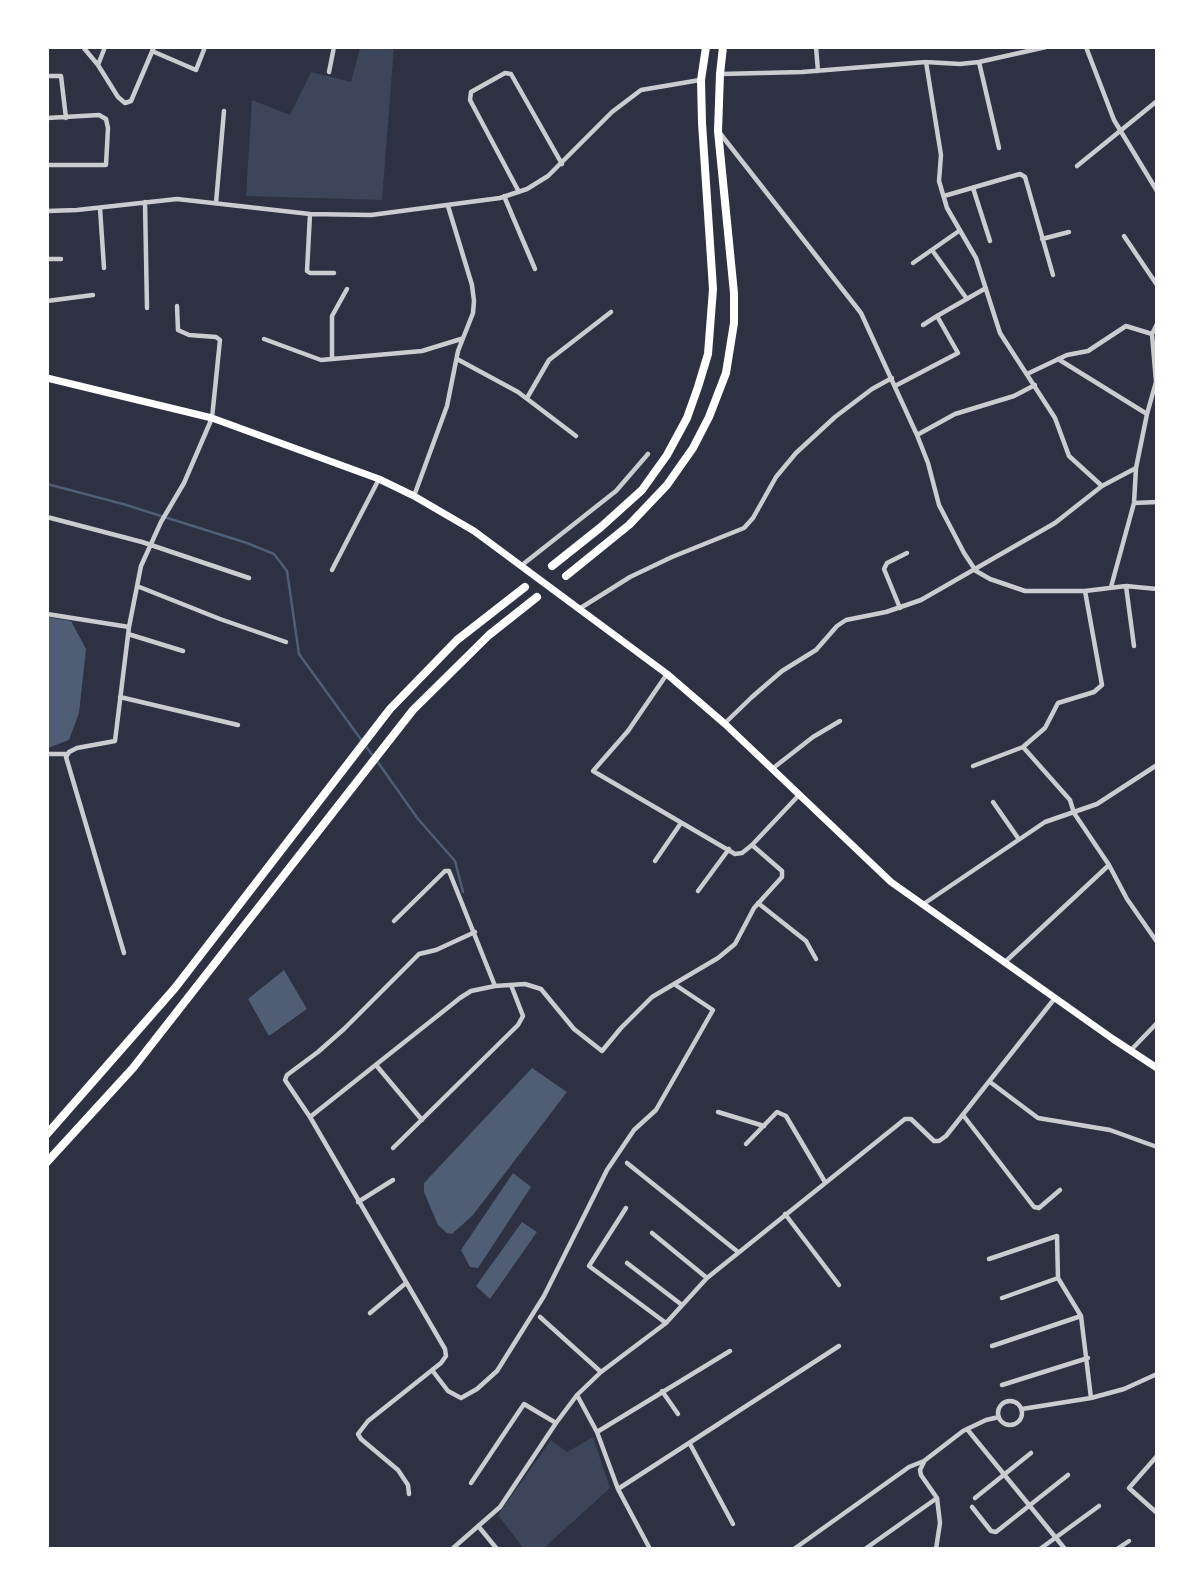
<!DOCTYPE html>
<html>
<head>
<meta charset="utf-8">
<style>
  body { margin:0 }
  #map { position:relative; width:1204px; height:1596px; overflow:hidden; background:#2d3142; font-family:Bitter,serif }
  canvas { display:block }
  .frame { position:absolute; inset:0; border:49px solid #fff; pointer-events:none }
</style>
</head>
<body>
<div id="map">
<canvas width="1204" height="1596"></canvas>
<div class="frame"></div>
</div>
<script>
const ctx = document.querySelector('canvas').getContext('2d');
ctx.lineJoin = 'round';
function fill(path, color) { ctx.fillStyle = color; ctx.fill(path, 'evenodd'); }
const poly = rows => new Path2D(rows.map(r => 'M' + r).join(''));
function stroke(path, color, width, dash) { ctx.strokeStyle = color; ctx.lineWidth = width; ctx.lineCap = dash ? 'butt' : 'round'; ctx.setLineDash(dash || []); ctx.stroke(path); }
fill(poly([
  [360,47,394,47,382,200,246,196,252,100,290,115,311,72,351,82],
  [593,1437,610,1488,543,1549,524,1549,498,1515,551,1440,567,1452]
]), '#3c4559');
fill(poly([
  [47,617,71,621,86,649,79,713,69,740,48,748],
  [284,970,307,1009,269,1036,248,999],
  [532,1068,567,1092,473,1215,452,1234,447,1233,438,1225,424,1192,424,1183],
  [513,1173,531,1187,478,1268,470,1267,461,1250],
  [522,1222,537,1232,490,1299,476,1286]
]), '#4f5d75');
stroke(poly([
  [47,484,123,504,247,543,274,554,287,571,299,654,373,756],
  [377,761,418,819,455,861,463,892]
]), '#4f5d75', 2.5);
stroke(poly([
  [83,47,98,65,118,97,125,103,131,101,154,47],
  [816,47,818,71],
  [1086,47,1114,120,1157,191],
  [152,51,196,70,205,47],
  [926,62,941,155,939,181,947,208,976,258,1000,333,1055,418,1069,456,1102,486],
  [979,62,999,148],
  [98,65,105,47],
  [329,72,334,47],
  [721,74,802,72,926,62,960,64,979,62,1046,47],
  [47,76,61,76,66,118],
  [47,118,99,115,106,119,108,128,106,165,47,165],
  [719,132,861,313,917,435,928,463,939,505,964,553,976,571,990,579,1025,591,1085,591,1126,586,1157,589],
  [1077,166,1157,101],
  [973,188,990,241],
  [519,192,470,100,471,92,505,73,511,74,562,164],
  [504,196,535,269],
  [944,196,1020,174,1025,177,1053,275],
  [145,202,147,308],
  [216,203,224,111],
  [100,208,104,268],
  [47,211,77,210,177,199,310,214,371,215,500,198,527,189,548,176,612,112,641,90,700,80],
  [310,214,307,271,310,273,334,273],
  [1124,236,1157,285],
  [1042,239,1069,232],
  [932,250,967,299],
  [47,259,61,259],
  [913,263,959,231],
  [47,301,93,295],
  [923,325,937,316],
  [264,339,321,360,422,351,461,339],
  [332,359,332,316,347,289],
  [457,359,518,392,576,436],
  [1058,359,1147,414],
  [1027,374,1067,355,1088,351,1126,326,1152,334],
  [895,386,958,353,937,316,986,288],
  [527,398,549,360,611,312],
  [917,435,955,414,1014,396,1035,385],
  [414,496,447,406,458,351,473,313,474,301,472,285,448,206],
  [1134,503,1157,502],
  [47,517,142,542,249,578],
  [522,565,616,491,648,454],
  [332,570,379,479],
  [137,586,220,619,286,642],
  [1126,586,1134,646],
  [1111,587,1134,503,1136,468,1147,414,1156,382,1152,334,1157,324],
  [900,608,884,569,887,563,907,553],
  [579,609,630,577,672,557,744,528,753,518,776,477,796,453,835,417,872,389,892,378],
  [47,614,129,627],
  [128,634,183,651],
  [667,674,628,731,593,771,735,854,742,853,752,845,799,795],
  [120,697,238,725],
  [725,723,752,697,782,671,816,650,837,626,846,620,886,612,921,600,1055,523,1102,486,1136,468],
  [1023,747,1070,800,1074,813,1109,865,1127,899,1157,942],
  [47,754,67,754],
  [973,766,1023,747,1045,728,1058,703,1094,692,1102,685,1085,591],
  [772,769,813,737,840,721],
  [993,802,1018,838],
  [655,861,681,823],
  [698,891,729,849],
  [758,903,806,941,816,959],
  [922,905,1045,822,1097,804,1157,765],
  [394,921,445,871,449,871,495,986],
  [124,953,66,757,69,752,77,748,115,741,129,627,141,566,161,522,184,483,212,418,220,340,216,337,189,335,178,330,177,306],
  [1005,962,1109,865],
  [1131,1050,1157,1023],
  [376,1065,422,1120],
  [990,1082,1038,1118,1110,1130,1157,1147],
  [718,1112,764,1126],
  [963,1115,1034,1207,1039,1208,1060,1190],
  [310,1117,460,998,471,991,495,986,525,984,541,989,574,1029,602,1051,621,1028,652,997,718,958,735,944,754,908,782,877,782,871,752,845],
  [746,1144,777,1112,786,1116,825,1182],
  [393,1148,518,1025,523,1016,511,985],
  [627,1163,738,1252],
  [358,1202,393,1180],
  [626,1208,589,1266,666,1323],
  [785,1214,839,1285],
  [652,1233,707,1278],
  [989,1259,1057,1236,1058,1278,1081,1316,1091,1398],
  [627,1263,682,1305],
  [1002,1298,1058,1278],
  [370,1313,406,1283],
  [540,1317,601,1372],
  [992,1346,1081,1316],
  [432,1370,448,1391,461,1398,477,1389,497,1371,544,1296,607,1170,634,1130,656,1110,713,1010,674,984],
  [1002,1385,1088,1358],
  [662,1391,678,1414],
  [577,1395,597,1432,618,1489,650,1549],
  '998 1413a12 12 0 1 1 24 0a12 12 0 1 1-24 0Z',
  [1022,1409,1091,1398,1124,1389,1157,1374],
  [967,1429,1065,1549],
  [597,1432,730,1351],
  [690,1444,733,1524],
  [1157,1456,1129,1488,1157,1513],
  [924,1462,920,1470,921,1475,937,1498,940,1523,936,1549],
  [471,1483,524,1404,556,1423],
  [618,1489,839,1346],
  [409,1494,408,1485,398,1470,361,1439,358,1434,368,1421,441,1363,446,1356,445,1349,310,1117,285,1080,287,1075,318,1052,344,1029,419,954,436,950,475,932],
  [975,1498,1031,1453],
  [972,1507,991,1531,996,1532,1068,1475],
  [479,1527,497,1549],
  [452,1549,500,1507,556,1423,577,1395,601,1372,666,1323,707,1278,905,1119,911,1119,934,1141,939,1141,946,1136,1055,998],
  [794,1549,909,1467,924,1461,963,1431,986,1420,999,1417],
  [865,1549,937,1498],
  [1040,1549,1099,1506],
  [1117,1549,1129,1541]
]), '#caccd0', 4.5);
stroke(poly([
  [47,378,212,418,379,479,414,496,474,531,667,674,725,724,891,882,1113,1039,1157,1068]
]), '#fff', 7);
stroke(poly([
  [552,566,601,527,642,490,667,455,687,418,698,387,708,354,713,289,702,123,701,80,706,47],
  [566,576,629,525,667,485,693,448,709,417,726,373,734,323,734,293,718,131,720,74,723,47],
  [47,1134,175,988,390,709,457,640,525,587],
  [47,1162,133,1068,413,710,489,635,537,597]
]), '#fff', 8);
</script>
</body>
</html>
